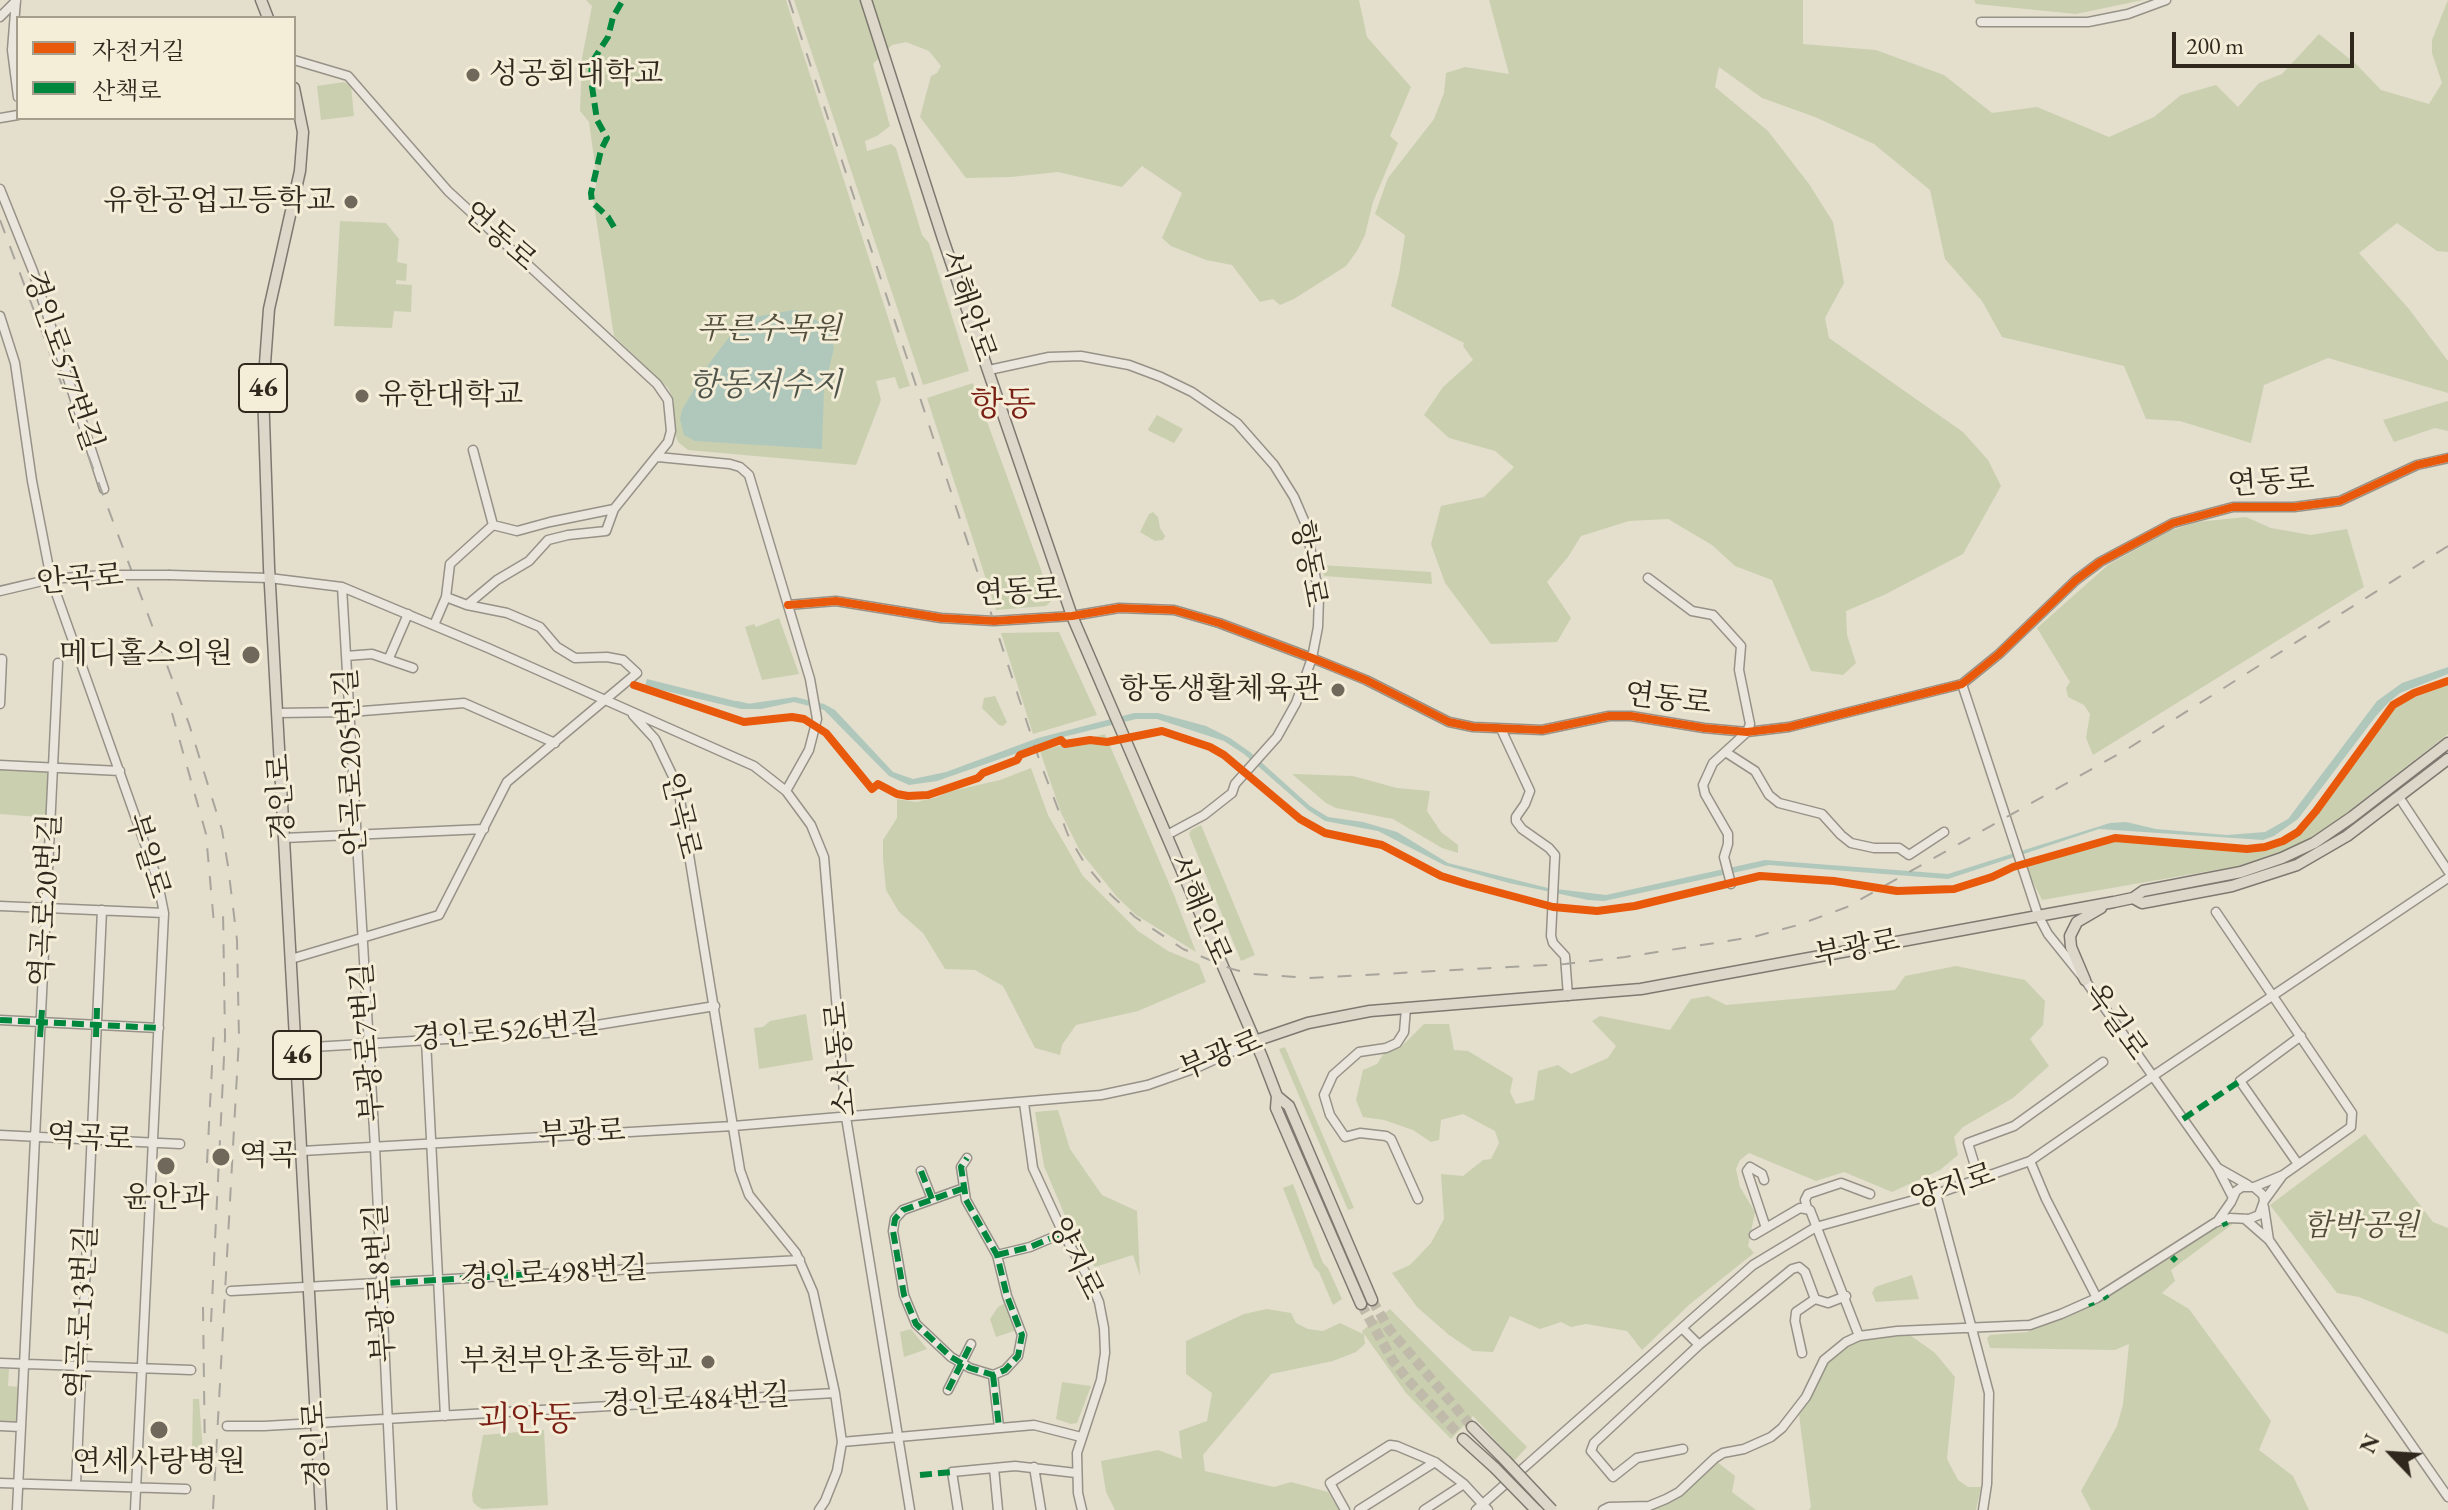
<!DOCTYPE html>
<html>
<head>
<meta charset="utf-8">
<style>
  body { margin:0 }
  #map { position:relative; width:2448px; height:1510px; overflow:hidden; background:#e4decd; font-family:"EB Garamond","Noto Serif KR",serif }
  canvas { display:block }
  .legend { position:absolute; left:16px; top:16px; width:280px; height:104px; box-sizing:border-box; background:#f4edd8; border:2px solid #a69e8d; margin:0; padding:10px 14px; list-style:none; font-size:24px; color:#30281d }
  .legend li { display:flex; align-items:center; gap:16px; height:40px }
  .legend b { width:40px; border:2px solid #a69e8d }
  .north { position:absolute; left:2352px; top:1414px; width:80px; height:80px; -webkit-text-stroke:6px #f4edd8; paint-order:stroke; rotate:295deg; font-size:22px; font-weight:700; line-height:32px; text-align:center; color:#30281d }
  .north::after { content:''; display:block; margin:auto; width:28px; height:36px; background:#30281d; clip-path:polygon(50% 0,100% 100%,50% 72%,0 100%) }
  .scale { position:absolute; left:2172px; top:32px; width:182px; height:36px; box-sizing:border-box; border:4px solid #30281d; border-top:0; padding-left:10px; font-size:24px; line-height:28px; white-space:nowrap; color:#30281d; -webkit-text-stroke:6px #f4edd8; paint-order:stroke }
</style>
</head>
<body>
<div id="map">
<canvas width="2448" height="1510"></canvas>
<ul class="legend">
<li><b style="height:10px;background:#e8590c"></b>자전거길</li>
<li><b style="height:10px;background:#00873e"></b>산책로</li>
</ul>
<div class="north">N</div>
<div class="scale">200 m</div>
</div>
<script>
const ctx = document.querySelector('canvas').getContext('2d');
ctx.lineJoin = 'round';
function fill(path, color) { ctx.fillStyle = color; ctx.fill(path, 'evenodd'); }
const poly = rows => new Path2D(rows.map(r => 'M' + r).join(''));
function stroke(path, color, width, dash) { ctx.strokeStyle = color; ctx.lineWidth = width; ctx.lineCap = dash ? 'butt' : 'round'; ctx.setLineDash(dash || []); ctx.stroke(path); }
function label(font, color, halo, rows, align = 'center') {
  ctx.font = font + ' "EB Garamond","Noto Serif KR",serif'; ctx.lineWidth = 6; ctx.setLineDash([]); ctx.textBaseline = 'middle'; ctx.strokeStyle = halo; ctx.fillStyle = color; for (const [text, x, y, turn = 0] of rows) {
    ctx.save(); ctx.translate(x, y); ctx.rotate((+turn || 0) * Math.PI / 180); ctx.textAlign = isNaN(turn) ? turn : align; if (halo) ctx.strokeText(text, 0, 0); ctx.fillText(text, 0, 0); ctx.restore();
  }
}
fill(poly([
  [586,0,786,0,910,386,899,389,895,377,876,381,881,400,856,465,688,450,678,442,674,431,674,401,668,388,614,336,593,198,597,180,589,122,580,111,582,58,592,6],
  [794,0,1359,0,1367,37,1411,87,1390,136,1398,143,1373,202,1365,235,1357,251,1346,266,1294,299,1280,305,1273,299,1260,302,1232,265,1206,260,1171,246,1162,238,1182,193,1142,166,1122,187,1058,172,1011,177,966,178,920,117,931,76,937,73,941,66,929,51,906,42,892,45,873,64,890,126,877,136,865,141,867,151,891,144,896,148,922,235,929,243,969,371,923,385],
  [1489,0,1803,0,1803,44,1876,50,1944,75,1992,113,2037,107,2109,137,2154,117,2181,95,2216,85,2238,107,2259,83,2282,74,2319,34,2357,65,2381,90,2429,104,2442,83,2432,53,2432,40,2448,0,2448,252,2437,251,2397,223,2359,253,2409,309,2448,361,2448,393,2328,358,2264,385,2251,443,2180,421,2146,419,2124,366,2002,337,1982,301,1945,259,1930,190,1874,144,1815,117,1762,98,1719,67,1715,87,1768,131,1809,184,1833,222,1844,283,1825,318,1829,338,1963,432,1988,460,2001,486,1963,554,1884,595,1846,611,1847,635,1856,663,1843,675,1811,671,1772,580,1735,566,1712,545,1668,519,1629,521,1581,536,1568,557,1547,582,1571,618,1557,642,1491,644,1445,583,1431,544,1441,506,1484,497,1514,467,1495,451,1449,438,1424,415,1443,387,1473,360,1463,346,1464,343,1391,306,1399,274,1405,235,1375,214,1388,178,1434,119,1444,93,1446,73,1465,67,1509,74],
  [1974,0,2143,0,2076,14,1976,4],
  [344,82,351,86,354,116,321,120,317,86],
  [340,221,386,223,399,239,397,262,407,264,406,281,396,280,396,284,412,285,411,312,394,311,392,328,334,326],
  [973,383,1052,600,1046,606,996,610,927,398],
  [2448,401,2448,431,2435,428,2394,442,2383,420],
  [1157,415,1183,429,1174,443,1149,431,1148,429],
  [1153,512,1158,517,1160,528,1165,536,1163,540,1155,541,1140,532,1149,514],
  [2246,517,2271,528,2311,535,2347,529,2364,587,2093,755,2086,738,2090,714,2084,705,2068,697,2066,688,2070,682,2037,628,2108,565,2169,531,2197,522],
  [1322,565,1431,572,1432,584,1324,576],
  [779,618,799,674,762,680,745,627,754,624,756,627],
  [1059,632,1097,715,1033,734,1001,633],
  [2448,685,2448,734,2322,832,2300,845,2239,866,2042,900,2027,870,2026,864,2048,861,2098,843,2115,841,2129,839,2247,850,2266,849,2284,843,2298,834,2317,813,2381,722,2392,710,2405,701],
  [995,696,1007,722,1003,726,999,725,982,708,984,698],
  [1105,734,1174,895,1196,952,1136,915,1117,897,1080,851,1061,813,1040,751],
  [0,765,55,768,52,818,0,814],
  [1031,768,1048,815,1083,876,1138,931,1168,951,1199,964,1206,982,1138,1011,1076,1025,1062,1045,1060,1055,1035,1048,1003,986,975,970,945,969,923,933,899,912,886,890,883,859,883,840,897,818,897,799,916,802,938,797,947,792,1000,780],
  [1292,774,1353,776,1397,788,1430,791,1427,811,1441,832,1458,845,1458,853,1442,848,1393,819,1336,808,1326,803],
  [1201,825,1255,955,1241,961,1189,834,1191,830],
  [1956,966,2025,980,2045,1001,2043,1025,2030,1039,2049,1066,2013,1098,1963,1127,1954,1137,1958,1155,1940,1170,1892,1192,1844,1172,1816,1181,1749,1153,1740,1160,1736,1169,1740,1187,1755,1212,1748,1246,1754,1253,1690,1304,1642,1350,1627,1331,1586,1324,1571,1327,1561,1322,1540,1329,1510,1316,1493,1352,1473,1351,1449,1335,1417,1307,1392,1273,1410,1265,1431,1243,1444,1219,1441,1174,1463,1176,1483,1160,1491,1159,1499,1143,1495,1131,1463,1114,1441,1120,1439,1140,1431,1142,1413,1130,1384,1120,1363,1117,1356,1100,1363,1070,1377,1064,1384,1053,1400,1048,1424,1024,1449,1024,1454,1050,1468,1051,1513,1078,1510,1092,1516,1104,1534,1100,1538,1071,1558,1065,1571,1074,1608,1058,1616,1046,1592,1021,1600,1016,1670,1030,1691,999,1708,996,1726,1005,1895,990,1905,976],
  [806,1014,813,1060,759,1069,754,1028,763,1027,770,1021],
  [1285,1047,1354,1208,1348,1210,1279,1049],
  [1058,1110,1070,1149,1102,1195,1137,1211,1140,1276,1133,1255,1095,1267,1071,1230,1044,1166,1035,1112],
  [2365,1134,2433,1222,2448,1228,2448,1334,2359,1297,2337,1293,2270,1205],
  [1293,1184,1323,1263,1328,1268,1342,1299,1333,1305,1319,1272,1314,1267,1283,1188],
  [2238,1220,2171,1270,2175,1281,2162,1293,2189,1309,2271,1421,2259,1450,2293,1476,2309,1510,2091,1510,2081,1491,2117,1426,2123,1404,2129,1344,2115,1350,1990,1348,1987,1338,1990,1335,2027,1332,2062,1318,2109,1294,2172,1257,2220,1223],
  [1912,1275,1919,1299,1876,1302,1872,1293,1875,1287],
  [1005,1303,1017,1330,996,1337,990,1319,998,1307],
  [1267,1309,1291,1313,1296,1323,1308,1329,1323,1331,1340,1323,1363,1334,1362,1331,1390,1309,1527,1447,1514,1461,1473,1416,1451,1439,1406,1393,1364,1334,1365,1344,1356,1352,1333,1361,1271,1374,1203,1455,1205,1471,1274,1487,1291,1482,1328,1492,1339,1510,1115,1510,1106,1492,1101,1461,1158,1450,1182,1459,1179,1431,1207,1421,1212,1393,1186,1374,1186,1341,1244,1314],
  [911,1329,927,1349,904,1357,900,1332],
  [1910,1335,1935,1353,1955,1377,1947,1459,1958,1480,1968,1487,1981,1487,1976,1510,1809,1510,1811,1507,1799,1415,1809,1401,1828,1363,1840,1349,1862,1339],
  [0,1369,9,1369,8,1386,20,1387,17,1424,0,1423],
  [1062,1382,1091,1386,1077,1423,1071,1424,1056,1419],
  [193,1399,199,1399,203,1452,192,1452],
  [544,1430,548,1505,482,1509,477,1506,473,1502,472,1494,483,1435],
  [1716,1461,1735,1476,1732,1492,1756,1510,1650,1510,1680,1494]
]), '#cad0af');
fill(poly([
  [794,310,805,312,823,325,831,335,834,348,824,390,822,449,695,441,684,435,680,419,682,410,708,365,745,316,754,317],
  [2448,667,2448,674,2400,693,2389,702,2376,716,2298,819,2274,836,2263,840,2099,829,1948,879,1769,865,1604,901,1588,900,1509,883,1444,865,1378,831,1325,821,1308,810,1244,754,1224,741,1157,719,1136,719,1063,737,937,781,909,785,889,776,824,710,794,702,761,709,741,709,645,686,647,679,747,704,795,697,824,704,835,710,893,772,913,779,946,772,1038,738,1134,713,1158,713,1206,726,1230,738,1250,752,1310,806,1328,817,1363,822,1397,832,1448,863,1548,888,1606,895,1765,860,1948,874,2110,823,2126,822,2156,829,2227,835,2265,832,2288,819,2377,701,2402,683]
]), '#b0c8bc');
stroke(poly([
  [737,702,750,705]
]), '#b0c8bc', 2);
stroke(poly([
  [1372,1300,1389,1329,1472,1427],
  [1361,1304,1393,1361,1408,1380,1463,1439]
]), '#c0baaa', 10, [10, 5]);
const minor = poly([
  [16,0,12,50,18,97],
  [0,17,16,1],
  [1981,22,2088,22,2128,14,2166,0],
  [294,60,348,76,448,191,657,384,668,400,671,431,668,442,614,509,606,531,568,535,548,540,529,561,497,580,467,605,446,597],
  [0,118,18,115],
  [0,189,33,271,104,489],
  [0,316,15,363,32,481,51,579,157,878,164,913,135,1510],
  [989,370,1049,357,1081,356,1129,365,1161,377,1192,392,1237,423,1274,465,1294,497,1306,525,1319,596,1318,627,1312,658,1296,703,1277,737,1235,784,1232,793,1204,815,1167,835],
  [473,450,493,525,517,531,550,522,614,509],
  [658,457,730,464,740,467,749,475,810,679,817,719,809,750,786,791],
  [170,575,269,578,342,587,488,648,754,766,786,791,811,825,824,857,846,1117,910,1510],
  [1648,578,1692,611,1713,615,1741,646,1739,670,1750,724,1747,732,1713,763,1703,785,1705,794,1728,834,1728,844,1724,857,1731,884],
  [342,587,375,1147,392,1510],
  [0,591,51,579,103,575],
  [788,605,836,601,941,618,994,621,1072,616,1119,608,1174,610,1219,623,1312,658,1366,680,1449,722,1473,727,1542,730,1609,716,1631,716,1704,728,1747,732,1789,727,1962,684,1999,654,2076,580,2100,562,2173,523,2233,507,2294,507,2340,501,2417,465,2448,458],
  [434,625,446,597,450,564,493,525],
  [346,656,372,654,413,668],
  [389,658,408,614],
  [1962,684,2038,915,2048,934,2085,980,2217,1167,2232,1196],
  [0,704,2,659],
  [277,713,350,712,464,703,555,743],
  [633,715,655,739,678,787,740,1170,749,1195,796,1253,813,1292,835,1393,842,1442,837,1471,825,1501,819,1510],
  [1501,729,1530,791,1525,804,1516,817,1516,821,1522,829,1549,848,1555,855,1551,936,1553,943,1565,956,1568,996],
  [1727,753,1755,771,1769,795,1779,803,1822,814,1841,835,1851,843,1874,848,1899,848,1909,855,1944,832],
  [0,765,120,771],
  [2399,797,2448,871],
  [284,838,484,829],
  [0,906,164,913],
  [2216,912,2352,1113,2351,1127,2283,1175,2254,1187],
  [291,959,439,915,507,782,637,673,623,660,607,657,575,658,557,647,540,627,507,613,467,605],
  [1406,1008,1404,1032,1397,1043,1386,1048,1359,1052,1333,1075,1324,1095,1330,1115,1345,1137,1360,1133,1386,1136,1391,1139,1418,1199],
  [0,1020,159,1028],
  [426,1040,445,1416],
  [296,1048,547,1033,715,1006],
  [1024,1103,1033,1168,1063,1233,1089,1279,1099,1302,1104,1328,1105,1353,1101,1380,1077,1453,1078,1493,1082,1510],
  [0,1135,180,1144],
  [302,1151,733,1126,1101,1095,1148,1085,1196,1068,1255,1041],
  [2030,1161,2046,1199,2097,1298],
  [2298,1164,2240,1081,2301,1036],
  [2218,1168,2248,1185],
  [921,1171,932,1199],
  [1979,1179,1968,1143,2014,1126,2103,1062],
  [1764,1180,1762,1174,1750,1167,1747,1171,1766,1228],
  [964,1188,903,1210,895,1219,893,1231,904,1295,916,1324,951,1357,970,1368,993,1375,1005,1370,1018,1356,1022,1335,1007,1296,997,1255,966,1200,961,1167,967,1158],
  [1936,1194,1989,1393,1987,1484,1983,1510],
  [2264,1207,2269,1240],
  [1807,1208,1805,1200,1808,1194,1841,1183,1870,1194],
  [2245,1219,2269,1240,2448,1497],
  [2217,1222,2231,1202,2236,1191,2242,1187,2254,1187,2263,1195,2264,1201],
  [1754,1235,1800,1208,1810,1210,1859,1336],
  [997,1255,1030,1247,1063,1233],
  [231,1291,800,1260],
  [1683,1329,1699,1345],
  [1802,1353,1795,1321,1796,1312,1815,1299,1828,1303,1846,1296],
  [0,1363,191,1370],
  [993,1375,999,1427],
  [948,1390,971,1344],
  [0,1426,21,1427],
  [227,1426,264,1426,835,1393],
  [842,1442,1034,1425,1081,1437],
  [1683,1449,1637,1458,1613,1477,1591,1451,1594,1443,1699,1345,1792,1269,1799,1267,1805,1272,1815,1299],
  [1034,1467,1041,1510],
  [994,1468,998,1510],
  [0,1483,186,1489],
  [76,1485,102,910],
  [17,1510,58,663],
  [958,1510,952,1472,1015,1466,1076,1473],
  [1345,1510,1330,1483,1390,1445,1397,1446,1435,1462,1464,1484,1488,1510],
  [1359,1510,1435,1462],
  [1424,1510,1464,1484],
  [1476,1510,1753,1265,1816,1227,1936,1194,2030,1161,2153,1076,2448,878],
  [1603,1510,1609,1507,1649,1506,1666,1499,1679,1492,1715,1458,1723,1453,1744,1449,1771,1437,1782,1428,1806,1397,1824,1360,1846,1342,1859,1336,1897,1331,2030,1325,2061,1314,2097,1298,2216,1222,2230,1218,2249,1219,2259,1215,2264,1201,2283,1175]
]);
const major = poly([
  [261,0,268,18],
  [866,0,943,239,1072,616,1262,1057,1277,1096,1276,1108,1361,1304],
  [294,88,303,132,300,171,269,309,263,391,269,567,321,1510],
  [2133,898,2142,903,2232,886,2297,865,2347,836,2448,759],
  [2085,980,2071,947,2070,936,2077,922,2101,908],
  [1255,1041,1308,1023,1370,1011,1641,989,2114,902,2133,898,2143,891,2241,872,2282,858,2314,843,2352,817,2448,743],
  [1277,1096,1289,1106,1372,1300],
  [1472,1427,1505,1460],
  [1463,1439,1495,1468]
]);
stroke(minor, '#979287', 11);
stroke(major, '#7e7970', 13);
stroke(minor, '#eae6de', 8);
stroke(major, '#ddd7ca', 10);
stroke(poly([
  [789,0,1040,762,1068,835,1085,864,1111,895,1135,917,1183,949,1232,969,1253,974,1309,978,1565,964,1625,957,1753,937,1798,925,1847,907,2129,748,2448,546],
  [0,220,189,724,222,830,228,866,237,940,239,1038,213,1510],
  [172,713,206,834,214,924],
  [207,1163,214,1028],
  [203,1307,205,1459],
  [211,1322,225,1037,223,910]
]), '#a8a59d', 2, [14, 14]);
const minorBridge = poly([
  [103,575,170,575]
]);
const majorBridge = poly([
  [1505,1460,1552,1510],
  [1495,1468,1536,1510]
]);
stroke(minorBridge, '#979287', 11, []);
stroke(majorBridge, '#7e7970', 13, []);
stroke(minorBridge, '#eae6de', 8);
stroke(majorBridge, '#ddd7ca', 10);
stroke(poly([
  [614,227,608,217,592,202,591,193,601,150,607,138,597,120,591,80,592,62,608,37,613,17,623,0],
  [0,1020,159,1028],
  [40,1037,42,1010],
  [96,1037,97,1008],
  [2183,1119,2240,1081],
  [921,1171,932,1199],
  [964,1188,903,1210,895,1219,893,1231,904,1295,916,1324,951,1357,970,1368,993,1375,1005,1370,1018,1356,1022,1335,1007,1296,997,1255,966,1200,961,1167,967,1158],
  [2224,1222,2226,1226],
  [997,1255,1030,1247,1063,1233],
  [2172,1257,2176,1261],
  [388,1283,566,1272],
  [2105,1296,2107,1299],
  [2091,1303,2092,1306],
  [993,1375,999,1427],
  [948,1390,971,1344],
  [920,1475,952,1472]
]), '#00873e', 6, [12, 6]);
stroke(poly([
  [788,605,836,601,941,618,994,621,1072,616,1119,608,1174,610,1219,623,1312,658,1366,680,1449,722,1473,727,1542,730,1609,716,1631,716,1704,728,1747,732,1789,727,1962,684,1999,654,2076,580,2100,562,2173,523,2233,507,2294,507,2340,501,2417,465,2448,458],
  [634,685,744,722,792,717,804,719,826,733,872,789,878,784,897,794,908,796,928,795,978,778,983,773,1017,760,1020,755,1061,740,1065,744,1090,740,1107,742,1162,731,1210,747,1224,755,1300,819,1325,833,1382,845,1441,876,1467,884,1553,907,1597,911,1635,906,1760,876,1834,881,1897,891,1954,889,1992,877,2013,867,2115,838,2247,849,2265,847,2283,841,2298,832,2316,811,2393,705,2414,693,2448,681]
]), '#e8590c', 8);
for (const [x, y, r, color] of [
  [473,75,8,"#6f685b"],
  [351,202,8,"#6f685b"],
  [362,396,8,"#6f685b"],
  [251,655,10,"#6f685b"],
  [1338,690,8,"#6f685b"],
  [221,1157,10,"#6f685b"],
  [166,1166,10,"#6f685b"],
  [708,1362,8,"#6f685b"],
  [159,1430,10,"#6f685b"]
]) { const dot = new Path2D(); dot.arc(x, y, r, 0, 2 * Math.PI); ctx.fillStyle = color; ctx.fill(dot); stroke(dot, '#f4edd8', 3); }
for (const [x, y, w] of [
  [263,388,48],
  [297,1055,48]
]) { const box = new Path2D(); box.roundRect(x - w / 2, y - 24, w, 48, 6); ctx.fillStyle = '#f4edd8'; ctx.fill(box); stroke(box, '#30281d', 2); }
label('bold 28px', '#30281d', null, [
  ["46",263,388],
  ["46",297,1055]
]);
label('30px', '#30281d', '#f4edd8', [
  ["성공회대학교",489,75,"left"],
  ["유한공업고등학교",335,202],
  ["유한대학교",378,396,"left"],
  ["메디홀스의원",233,655],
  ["항동생활체육관",1322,690],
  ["역곡",239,1157,"left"],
  ["윤안과",166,1199,"center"],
  ["부천부안초등학교",692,1362],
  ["연세사랑병원",159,1463,"center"]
], 'right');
label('30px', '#30281d', '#f4edd8', [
  ["연동로",499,237,42],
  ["서해안로",967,306,71],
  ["경인로577번길",62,361,71],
  ["연동로",2271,483,-4],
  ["항동로",1308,564,80],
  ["안곡로",80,580,-5],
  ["연동로",1018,593,-3],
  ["연동로",1668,700,7],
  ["안곡로205번길",352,762,-93],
  ["경인로",282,797,-93],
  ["안곡로",680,816,77],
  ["부일로",147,856,73],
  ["역곡로20번길",47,900,-87],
  ["서해안로",1199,910,67],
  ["부광로",1857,949,-11],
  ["옥길로",2115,1022,55],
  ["경인로526번길",506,1032,-5],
  ["부광로7번길",368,1042,-94],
  ["부광로",1221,1056,-22],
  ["소사동로",842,1059,-95],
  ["부광로",582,1134,-3],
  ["역곡로",90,1139,3],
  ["양지로",1953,1187,-18],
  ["양지로",1075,1259,64],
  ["경인로498번길",554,1274,-3],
  ["부광로8번길",381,1283,-93],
  ["역곡로13번길",83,1312,-87],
  ["경인로484번길",696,1401,-3],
  ["경인로",317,1444,-93]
]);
label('italic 30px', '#514f3b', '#f4edd8', [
  ["푸른수목원",769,330],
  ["함박공원",2361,1227]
]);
label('italic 32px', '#50554b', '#f4edd8', [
  ["항동저수지",765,386]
]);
label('34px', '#7a1f14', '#f4edd8', [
  ["항동",1003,406],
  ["괴안동",527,1421]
]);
</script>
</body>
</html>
